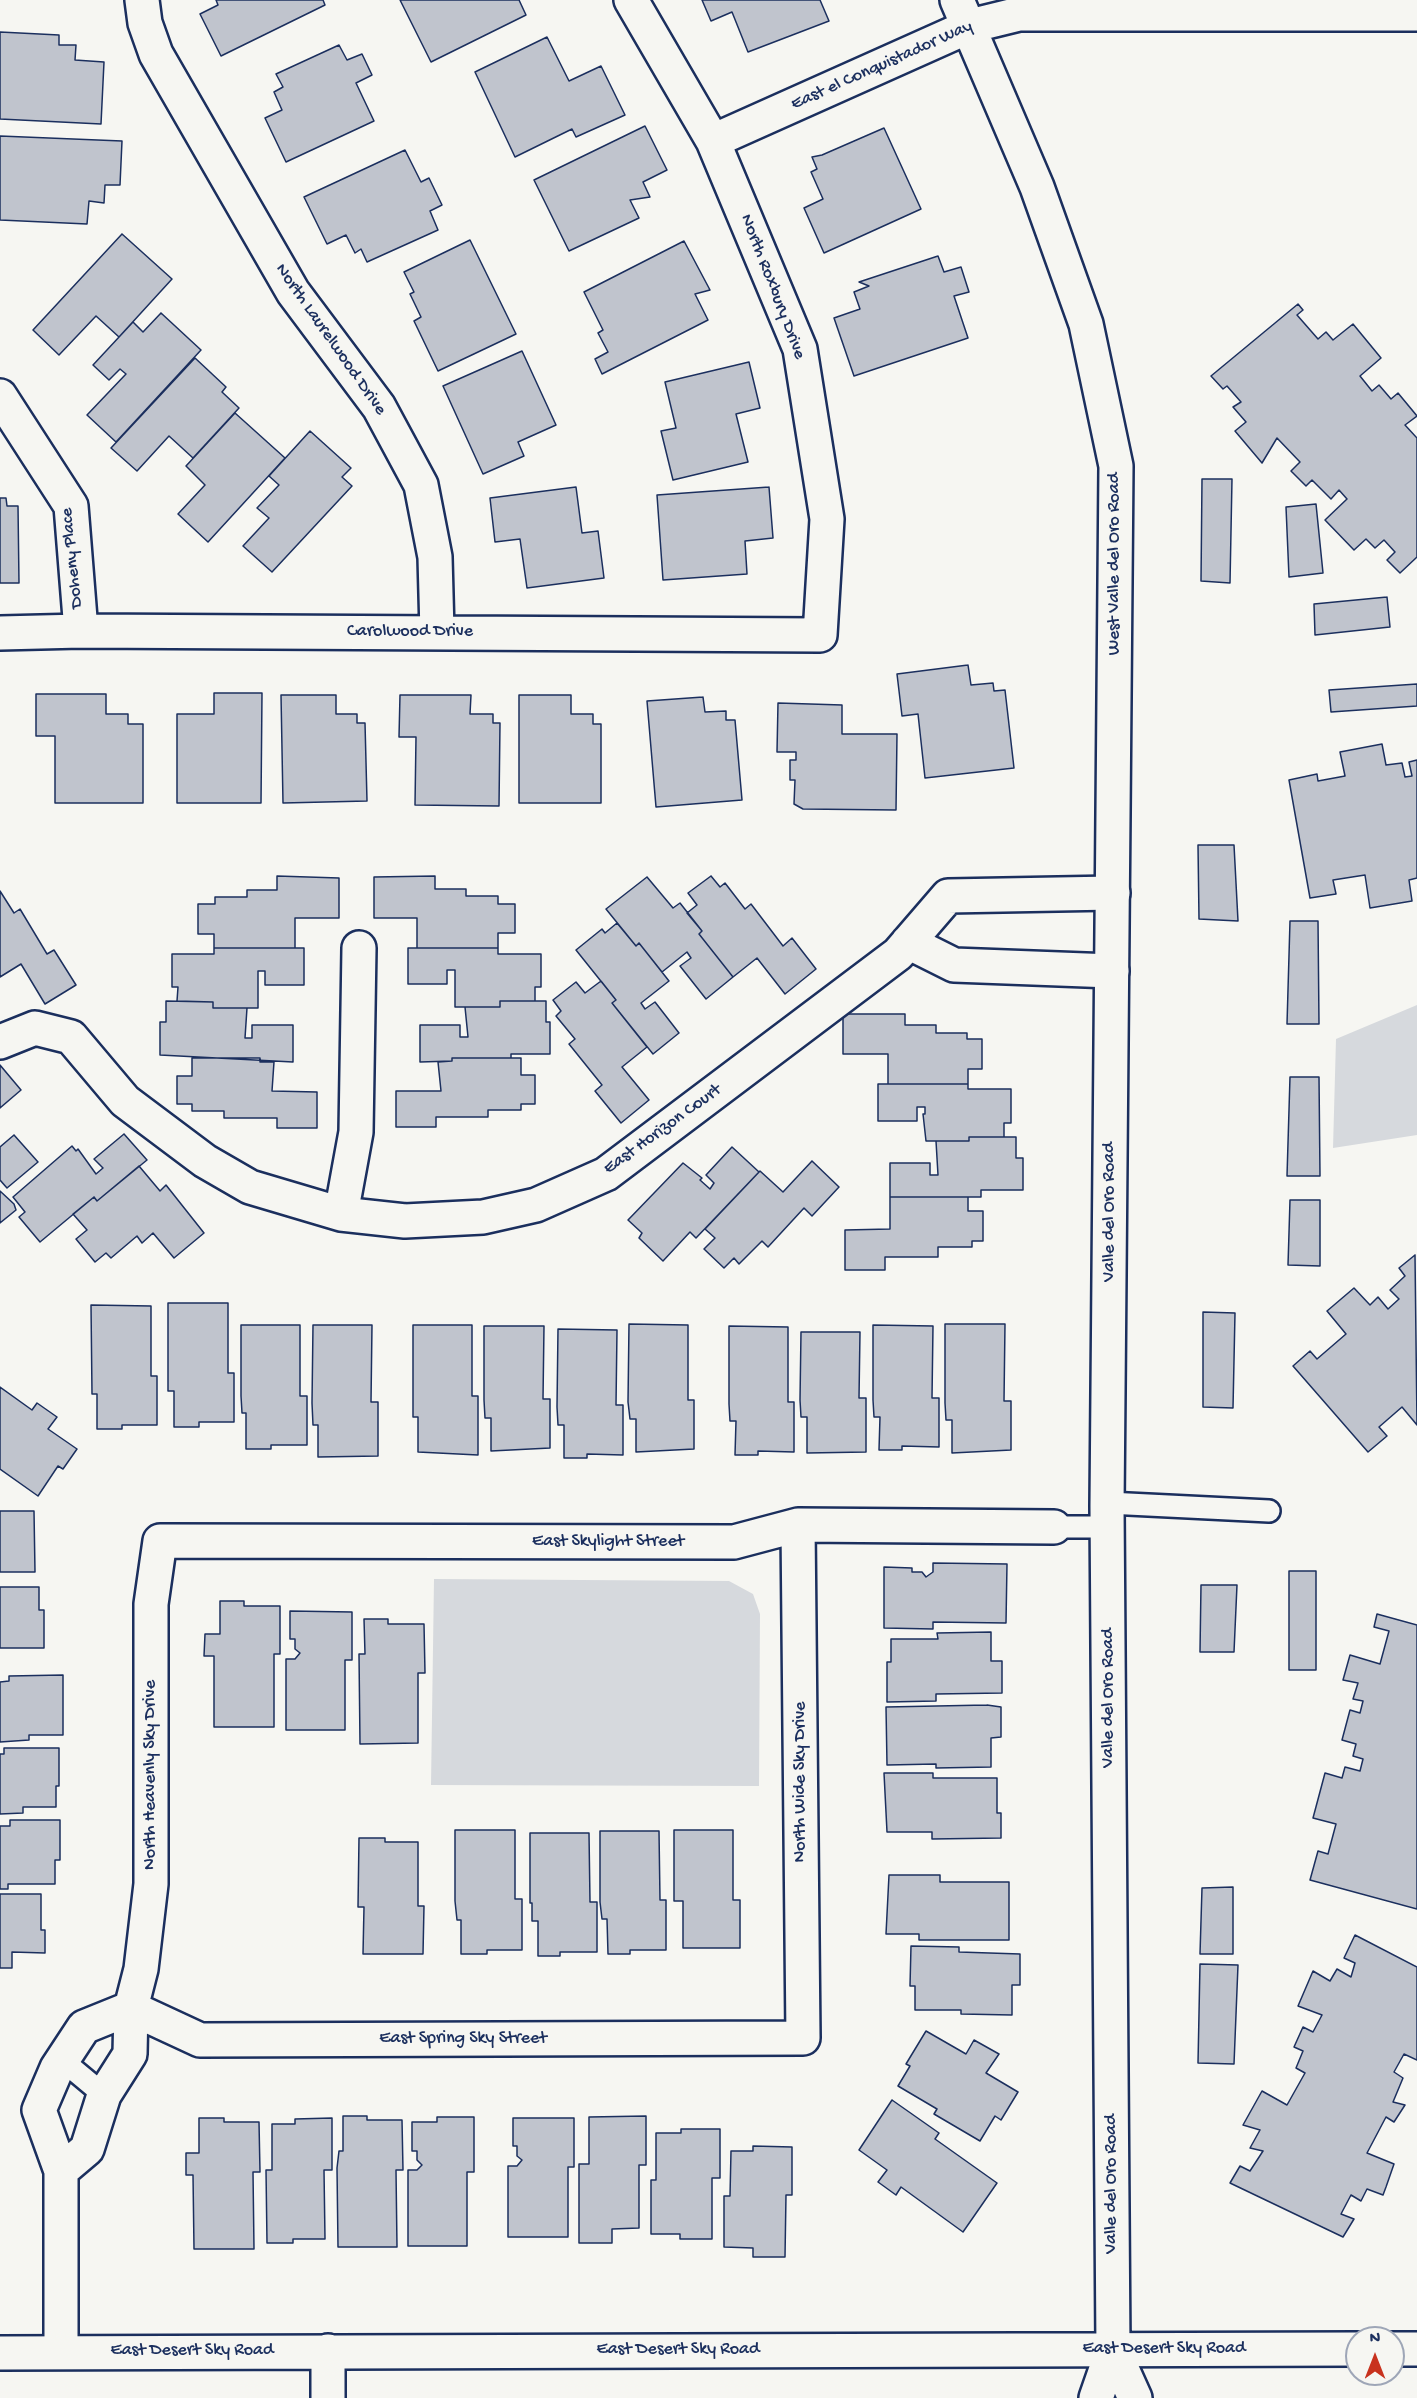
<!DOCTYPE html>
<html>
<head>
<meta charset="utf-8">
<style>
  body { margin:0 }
  #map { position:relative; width:1417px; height:2398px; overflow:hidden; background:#f6f6f2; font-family:"Gochi Hand",sans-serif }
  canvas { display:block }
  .north { position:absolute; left:1345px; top:2326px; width:60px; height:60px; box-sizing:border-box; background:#f6f6f2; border:2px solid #9ea6b7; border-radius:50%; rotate:0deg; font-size:16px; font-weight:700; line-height:24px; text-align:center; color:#1b2f5e }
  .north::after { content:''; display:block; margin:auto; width:21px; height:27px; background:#c8321e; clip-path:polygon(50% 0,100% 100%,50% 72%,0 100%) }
</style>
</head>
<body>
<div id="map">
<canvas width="1417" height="2398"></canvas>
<div class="north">N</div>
</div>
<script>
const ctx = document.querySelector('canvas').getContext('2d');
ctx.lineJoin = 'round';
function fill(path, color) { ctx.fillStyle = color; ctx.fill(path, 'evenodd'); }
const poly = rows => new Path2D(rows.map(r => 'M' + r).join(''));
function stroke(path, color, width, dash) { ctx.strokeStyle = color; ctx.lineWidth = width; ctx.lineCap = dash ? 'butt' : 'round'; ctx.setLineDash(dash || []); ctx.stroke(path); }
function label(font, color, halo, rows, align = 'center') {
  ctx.font = font + ' "Gochi Hand",sans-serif'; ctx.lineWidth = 6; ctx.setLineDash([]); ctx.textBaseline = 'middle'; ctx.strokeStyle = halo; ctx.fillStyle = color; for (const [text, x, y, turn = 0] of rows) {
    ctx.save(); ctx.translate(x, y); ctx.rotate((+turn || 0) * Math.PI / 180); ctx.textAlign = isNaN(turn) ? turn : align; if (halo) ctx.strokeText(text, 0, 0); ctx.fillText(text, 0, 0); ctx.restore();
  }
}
fill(poly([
  [1417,1005,1417,1135,1333,1148,1336,1039],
  [434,1579,729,1581,753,1594,760,1614,759,1786,431,1785]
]), '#d6d9dd');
const building = poly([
  [216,0,323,0,325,5,221,56,200,14,218,5,216,0],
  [400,0,519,0,526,15,431,62,400,0],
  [702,0,820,0,829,21,748,52,732,12,711,21,702,0],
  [0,32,59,35,59,45,76,45,75,60,104,62,101,124,0,119,0,32],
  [547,37,569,81,601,66,625,115,576,137,572,129,515,157,475,72,547,37],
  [339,45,347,60,362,54,372,75,356,83,374,121,286,162,265,118,282,110,274,92,283,87,276,74,339,45],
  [645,126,667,170,643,182,650,197,630,200,639,218,569,251,534,180,645,126],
  [884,128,921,209,824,253,804,208,823,199,811,172,817,169,812,157,822,155,884,128],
  [0,136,122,141,120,185,105,185,104,203,89,201,87,224,0,220,0,136],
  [405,150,421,182,429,178,442,205,430,211,438,230,367,262,361,249,355,253,346,235,327,244,304,197,405,150],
  [122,234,172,279,119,337,96,316,59,355,33,330,122,234],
  [470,240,516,334,438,371,414,321,421,317,410,294,414,292,404,272,470,240],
  [684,241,710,290,695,294,708,320,602,374,595,359,608,352,598,333,603,330,584,292,684,241],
  [938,256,944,272,961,267,969,292,954,296,968,338,854,376,834,318,860,309,854,292,869,286,859,282,938,256],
  [1298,304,1303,310,1297,315,1318,339,1326,332,1333,340,1353,324,1381,358,1360,376,1372,391,1379,385,1391,399,1398,393,1417,416,1405,425,1417,438,1417,557,1400,573,1387,560,1395,552,1384,540,1375,548,1366,539,1354,550,1325,520,1347,499,1339,490,1331,499,1312,480,1306,486,1291,471,1300,462,1277,438,1262,463,1235,431,1246,422,1233,407,1241,402,1227,386,1223,389,1211,376,1298,304],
  [161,313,201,350,116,442,87,415,126,374,120,369,109,380,93,365,133,322,143,332,161,313],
  [522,351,556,425,518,442,524,456,483,474,443,386,522,351],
  [195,358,226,387,222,392,239,408,193,458,169,436,137,471,111,448,195,358],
  [749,362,760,408,736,414,748,462,673,480,661,431,676,428,665,382,749,362],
  [235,413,285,458,208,542,178,514,205,485,186,466,235,413],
  [310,431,351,468,342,477,352,486,272,572,243,546,269,518,257,508,279,485,269,476,310,431],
  [1202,479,1232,479,1230,583,1201,581,1202,479],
  [576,487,582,533,598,531,604,578,527,588,520,539,495,542,490,498,576,487],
  [769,487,773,538,745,541,747,574,663,580,657,495,769,487],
  [0,498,6,498,7,506,18,506,19,583,0,583,0,498],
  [1316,504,1323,573,1289,577,1286,507,1316,504],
  [1387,597,1390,627,1315,635,1314,604,1387,597],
  [968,665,971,685,993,683,994,691,1005,690,1014,768,925,778,918,714,902,716,897,674,968,665],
  [1417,684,1417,706,1331,712,1329,690,1417,684],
  [214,693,262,693,261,803,177,803,177,714,214,714,214,693],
  [36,694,106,694,106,714,128,714,128,724,143,724,143,803,55,803,55,736,36,736,36,694],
  [281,695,336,695,336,714,357,714,357,723,365,723,367,801,283,803,281,695],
  [400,695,471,695,470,714,493,714,493,723,500,723,499,806,415,805,416,737,399,737,400,695],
  [519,695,571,695,571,714,593,714,593,724,601,724,601,803,519,803,519,695],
  [703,697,705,712,726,711,726,720,735,720,742,800,656,807,647,701,703,697],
  [778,703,842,705,842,734,897,734,896,810,803,809,794,804,795,780,790,780,790,760,796,760,796,752,777,752,778,703],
  [1382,744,1386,765,1402,763,1405,777,1412,776,1409,762,1417,760,1417,878,1409,880,1412,901,1370,908,1365,875,1333,880,1336,894,1310,898,1289,780,1317,774,1318,781,1345,776,1340,752,1382,744],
  [1198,845,1234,845,1238,921,1199,919,1198,845],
  [277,876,339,878,339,918,295,918,295,948,214,948,214,934,198,934,198,904,215,904,215,897,247,897,247,890,277,890,277,876],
  [435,876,435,889,466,889,466,896,498,896,498,904,515,904,515,933,498,933,498,948,417,948,417,918,374,918,374,877,435,876],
  [711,876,720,887,725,883,745,909,751,904,783,946,792,938,816,969,785,994,757,958,733,977,699,934,702,931,687,913,697,905,688,893,711,876],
  [647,877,673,908,680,903,702,931,699,934,733,977,706,999,680,966,691,958,687,952,662,972,639,943,636,946,606,909,647,877],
  [0,891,14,913,20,909,47,954,54,950,76,985,45,1004,21,964,0,977,0,891],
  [1290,921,1318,921,1319,1024,1287,1024,1290,921],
  [617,923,636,946,639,943,669,981,641,1003,645,1009,655,1002,679,1033,653,1054,612,1003,616,1000,576,950,602,929,605,933,617,923],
  [214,948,304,948,304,985,265,985,265,971,258,971,258,1008,213,1008,213,1002,177,1001,178,987,172,987,172,954,214,954,214,948],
  [408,948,498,948,498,954,541,954,541,987,535,987,535,1001,500,1001,500,1007,455,1007,455,970,447,970,447,984,408,984,408,948],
  [601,981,616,1000,612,1003,647,1047,622,1067,649,1100,621,1123,595,1091,602,1085,569,1044,575,1039,556,1016,561,1011,553,1000,576,982,585,993,601,981],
  [166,1001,213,1002,213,1008,247,1008,245,1038,252,1038,252,1025,293,1025,293,1062,160,1055,160,1022,166,1022,166,1001],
  [500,1001,546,1001,546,1022,550,1022,550,1054,511,1054,511,1058,452,1058,452,1061,420,1062,420,1025,460,1025,460,1037,468,1037,465,1007,500,1007,500,1001],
  [843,1014,905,1014,905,1025,936,1025,936,1033,967,1033,967,1039,982,1039,982,1069,968,1069,968,1084,888,1084,888,1054,843,1054,843,1014],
  [192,1058,260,1058,260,1062,274,1062,272,1091,317,1092,317,1128,277,1128,277,1118,224,1118,224,1111,192,1111,192,1104,177,1104,177,1076,192,1076,192,1058],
  [452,1058,521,1058,521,1075,535,1075,535,1104,521,1104,521,1110,488,1110,488,1117,436,1117,436,1127,396,1127,396,1091,441,1091,438,1062,452,1061,452,1058],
  [0,1065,21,1090,0,1108,0,1065],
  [1290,1077,1319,1077,1320,1176,1287,1176,1290,1077],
  [878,1084,968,1084,968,1089,1011,1089,1011,1123,1004,1123,1004,1137,969,1137,969,1141,926,1141,923,1114,925,1114,925,1107,917,1107,917,1121,878,1121,878,1084],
  [124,1134,147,1160,97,1201,94,1197,40,1242,19,1217,25,1212,13,1197,72,1146,76,1151,78,1149,96,1174,103,1168,94,1159,124,1134],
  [14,1135,38,1162,7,1188,0,1180,0,1147,14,1135],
  [969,1137,1016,1137,1016,1158,1023,1158,1023,1190,981,1190,981,1197,890,1197,890,1163,930,1163,930,1175,938,1175,936,1141,969,1141,969,1137],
  [732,1147,759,1172,696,1238,690,1232,663,1261,639,1238,642,1233,628,1220,683,1163,702,1178,700,1180,710,1189,714,1183,706,1175,732,1147],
  [812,1161,839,1187,812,1216,804,1208,768,1247,762,1241,739,1264,734,1258,724,1268,704,1249,715,1238,705,1229,760,1171,783,1192,812,1161],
  [139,1166,160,1191,166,1185,204,1233,174,1258,153,1233,142,1243,137,1236,111,1258,106,1253,95,1262,76,1239,87,1230,73,1214,94,1197,97,1201,139,1166],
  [0,1191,14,1204,16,1210,0,1223,0,1191],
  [890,1197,968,1197,968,1211,983,1211,983,1241,972,1241,972,1247,938,1247,938,1257,885,1257,885,1270,845,1270,845,1230,890,1229,890,1197],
  [1290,1200,1320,1200,1320,1266,1288,1265,1290,1200],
  [1415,1255,1417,1425,1402,1407,1379,1427,1387,1436,1368,1452,1293,1366,1310,1351,1317,1359,1346,1334,1327,1311,1354,1288,1370,1305,1378,1297,1388,1309,1399,1299,1390,1290,1405,1276,1399,1268,1415,1255],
  [168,1303,228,1303,228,1373,234,1373,234,1422,199,1422,199,1427,174,1427,174,1391,168,1391,168,1303],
  [91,1305,151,1306,151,1376,157,1376,157,1425,122,1425,122,1429,97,1429,97,1394,92,1394,91,1305],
  [1203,1312,1235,1313,1233,1408,1203,1407,1203,1312],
  [629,1324,688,1325,688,1400,694,1400,694,1449,636,1452,636,1419,630,1419,628,1402,629,1324],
  [945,1324,1005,1324,1004,1401,1011,1401,1011,1450,952,1453,952,1420,946,1420,945,1403,945,1324],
  [241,1325,300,1325,300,1396,307,1396,307,1445,271,1445,271,1449,246,1449,246,1413,242,1413,241,1396,241,1325],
  [313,1325,372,1325,371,1402,378,1402,378,1456,318,1457,318,1425,313,1425,312,1403,313,1325],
  [413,1325,472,1325,472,1396,478,1396,478,1455,418,1452,418,1417,413,1417,413,1325],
  [873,1325,933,1326,932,1398,939,1398,939,1447,902,1446,902,1450,879,1450,880,1417,874,1417,873,1400,873,1325],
  [484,1326,544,1326,543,1399,550,1399,550,1448,491,1451,491,1418,485,1418,484,1400,484,1326],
  [729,1326,788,1327,788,1402,794,1402,794,1452,758,1451,758,1455,735,1455,736,1421,730,1421,729,1404,729,1326],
  [558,1329,617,1330,616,1405,623,1405,623,1455,587,1454,587,1458,564,1458,564,1425,558,1425,557,1407,558,1329],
  [801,1332,860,1332,859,1398,866,1398,866,1452,807,1453,807,1417,801,1417,800,1400,801,1332],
  [0,1387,32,1410,37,1403,57,1417,48,1429,77,1449,63,1469,58,1466,38,1496,0,1469,0,1387],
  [0,1511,34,1511,35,1572,0,1572,0,1511],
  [933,1563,1007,1564,1006,1623,933,1622,933,1629,884,1628,884,1567,912,1568,912,1572,922,1572,926,1577,933,1572,933,1563],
  [1289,1571,1316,1571,1316,1670,1289,1670,1289,1571],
  [1201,1585,1237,1585,1234,1652,1200,1652,1201,1585],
  [0,1587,39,1587,39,1610,44,1610,44,1648,0,1648,0,1587],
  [220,1601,244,1601,244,1606,280,1606,280,1654,274,1654,274,1727,214,1727,214,1656,204,1656,205,1634,220,1634,220,1601],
  [290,1611,352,1612,352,1660,345,1660,345,1730,286,1730,286,1659,295,1659,300,1653,295,1649,295,1639,290,1639,290,1611],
  [1377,1614,1417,1625,1417,1909,1310,1880,1318,1851,1328,1854,1336,1824,1313,1818,1325,1773,1342,1778,1345,1767,1360,1771,1363,1759,1353,1756,1356,1744,1342,1740,1350,1710,1360,1713,1363,1701,1353,1699,1358,1683,1343,1680,1350,1655,1380,1664,1389,1631,1374,1627,1377,1614],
  [364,1619,388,1619,388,1624,424,1624,425,1673,418,1673,418,1743,360,1744,359,1654,365,1654,364,1619],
  [991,1632,991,1661,1002,1661,1002,1693,936,1694,936,1701,887,1702,887,1662,891,1662,891,1639,938,1639,937,1633,991,1632],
  [63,1675,63,1735,29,1735,29,1740,0,1742,0,1682,9,1681,9,1676,63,1675],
  [987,1705,1001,1707,1001,1737,991,1738,991,1767,936,1768,936,1764,887,1765,886,1707,987,1705],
  [4,1748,59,1748,59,1786,56,1786,56,1807,23,1807,23,1813,0,1814,0,1754,4,1754,4,1748],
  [884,1773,933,1773,933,1778,997,1778,997,1813,1001,1813,1001,1838,932,1839,932,1832,887,1832,884,1773],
  [10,1820,60,1820,60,1860,55,1860,55,1884,8,1884,8,1889,0,1889,0,1826,10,1826,10,1820],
  [455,1830,515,1830,515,1899,522,1899,522,1950,487,1950,487,1954,461,1954,461,1920,457,1920,455,1901,455,1830],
  [674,1830,733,1830,733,1900,740,1900,740,1948,683,1948,683,1901,674,1901,674,1830],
  [600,1831,659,1831,660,1900,666,1900,666,1950,630,1950,630,1954,608,1954,607,1919,602,1919,600,1902,600,1831],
  [530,1833,589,1833,590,1902,597,1902,597,1952,560,1952,560,1956,538,1956,538,1921,532,1921,532,1903,530,1903,530,1833],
  [359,1838,385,1838,385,1842,418,1842,418,1906,424,1906,423,1954,363,1954,364,1907,358,1907,359,1838],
  [889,1875,940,1875,940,1882,1009,1882,1009,1940,919,1940,919,1934,886,1934,889,1875],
  [1233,1887,1233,1954,1200,1954,1202,1888,1233,1887],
  [0,1894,41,1894,41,1930,45,1930,45,1953,12,1952,12,1968,0,1968,0,1894],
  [1355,1935,1417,1967,1417,2060,1404,2054,1394,2072,1403,2078,1393,2102,1405,2105,1394,2122,1386,2117,1367,2153,1394,2164,1386,2187,1383,2195,1367,2189,1361,2201,1351,2195,1341,2214,1354,2219,1343,2237,1230,2183,1240,2166,1250,2171,1263,2151,1250,2148,1260,2130,1243,2125,1262,2091,1287,2105,1305,2073,1296,2068,1303,2051,1294,2047,1303,2027,1313,2032,1322,2015,1298,2006,1313,1971,1330,1981,1337,1969,1351,1977,1355,1963,1344,1958,1355,1935],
  [911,1946,959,1947,959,1952,1020,1954,1020,1985,1012,1985,1012,2015,961,2014,961,2010,915,2010,915,1986,910,1986,911,1946],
  [1200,1964,1238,1965,1234,2064,1198,2063,1200,1964],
  [926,2031,966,2054,974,2040,999,2054,986,2073,1018,2092,1001,2120,995,2116,980,2141,934,2114,937,2109,898,2086,910,2066,906,2064,926,2031],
  [892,2100,939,2133,935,2139,997,2183,963,2232,901,2187,896,2195,878,2182,887,2170,859,2150,892,2100],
  [343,2116,367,2116,367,2120,402,2120,403,2170,396,2170,397,2247,338,2247,337,2168,339,2151,343,2151,343,2116],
  [646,2116,646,2165,639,2165,639,2228,612,2229,612,2243,579,2243,579,2164,589,2164,589,2117,646,2116],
  [437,2117,474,2117,474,2172,467,2172,467,2246,408,2246,408,2170,417,2170,422,2165,417,2160,417,2151,412,2151,412,2122,437,2122,437,2117],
  [199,2118,224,2118,224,2122,259,2122,260,2172,253,2172,254,2249,194,2249,193,2175,186,2175,186,2153,199,2153,199,2118],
  [332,2118,332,2170,324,2170,325,2239,293,2239,293,2243,267,2243,266,2170,272,2170,272,2124,295,2124,295,2119,332,2118],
  [513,2118,574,2118,574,2167,568,2167,568,2237,508,2237,508,2166,517,2166,522,2160,517,2156,517,2146,513,2146,513,2118],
  [681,2129,720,2129,720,2178,712,2178,712,2239,680,2239,680,2234,651,2234,651,2180,656,2180,656,2133,681,2133,681,2129],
  [753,2146,792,2147,792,2195,786,2195,785,2257,753,2257,753,2248,724,2247,724,2196,730,2196,731,2151,753,2151,753,2146]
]);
fill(building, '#c0c4cd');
stroke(building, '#1b2f5e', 1.5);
const service = poly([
  [1108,1503,1269,1511],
  [1054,1527,1108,1527],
  [62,2060,104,2095]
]);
const minor = poly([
  [142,0,145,23,156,54,293,292,379,407,421,485,435,557,437,632],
  [713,141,970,26],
  [0,396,71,506,81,631],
  [0,633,81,631,820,635,827,519,800,349,713,141,631,0],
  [908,942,954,965,1112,971],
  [0,1042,35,1028,71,1037,125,1101,205,1161,250,1187,341,1214,405,1221,483,1217,536,1205,606,1174,898,954,948,896,1113,893],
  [341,1214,356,1132,359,948],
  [131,2008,200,2040,803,2038,798,1525],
  [61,2171,87,2149,104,2095,130,2054,131,2008,141,1969,151,1884,151,1604,160,1541,734,1542,798,1525,1054,1527],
  [1113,2349,1135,2398],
  [61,2351,61,2171,39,2110,57,2068,84,2027,131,2008],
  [1096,2398,1113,2349]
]);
const tertiary = poly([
  [957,0,1037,187,1086,324,1116,466,1107,1506,1113,2349],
  [970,26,1019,14,1417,14],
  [1393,2349,1417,2349],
  [0,2353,1357,2349],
  [328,2398,328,2351]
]);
stroke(service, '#1b2f5e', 26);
stroke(minor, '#1b2f5e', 38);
stroke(tertiary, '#1b2f5e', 38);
stroke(service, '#f6f6f2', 21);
stroke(minor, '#f6f6f2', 33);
stroke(tertiary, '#f6f6f2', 33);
label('18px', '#1b2f5e', '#f6f6f2', [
  ["East el Conquistador Way",882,66,-24],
  ["North Roxbury Drive",772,287,69],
  ["North Laurelwood Drive",330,340,55],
  ["Doheny Place",73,558,-96],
  ["West Valle del Oro Road",1115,564,-90],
  ["Carolwood Drive",410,632],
  ["East Horizon Court",663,1130,-36],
  ["Valle del Oro Road",1110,1212,-90],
  ["East Skylight Street",608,1542],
  ["Valle del Oro Road",1109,1698,-90],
  ["North Heavenly Sky Drive",151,1775,-90],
  ["North Wide Sky Drive",801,1782,-90],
  ["East Spring Sky Street",463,2039],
  ["Valle del Oro Road",1112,2184,-90],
  ["East Desert Sky Road",1164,2349],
  ["East Desert Sky Road",678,2350],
  ["East Desert Sky Road",192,2351]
]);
</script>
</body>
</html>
